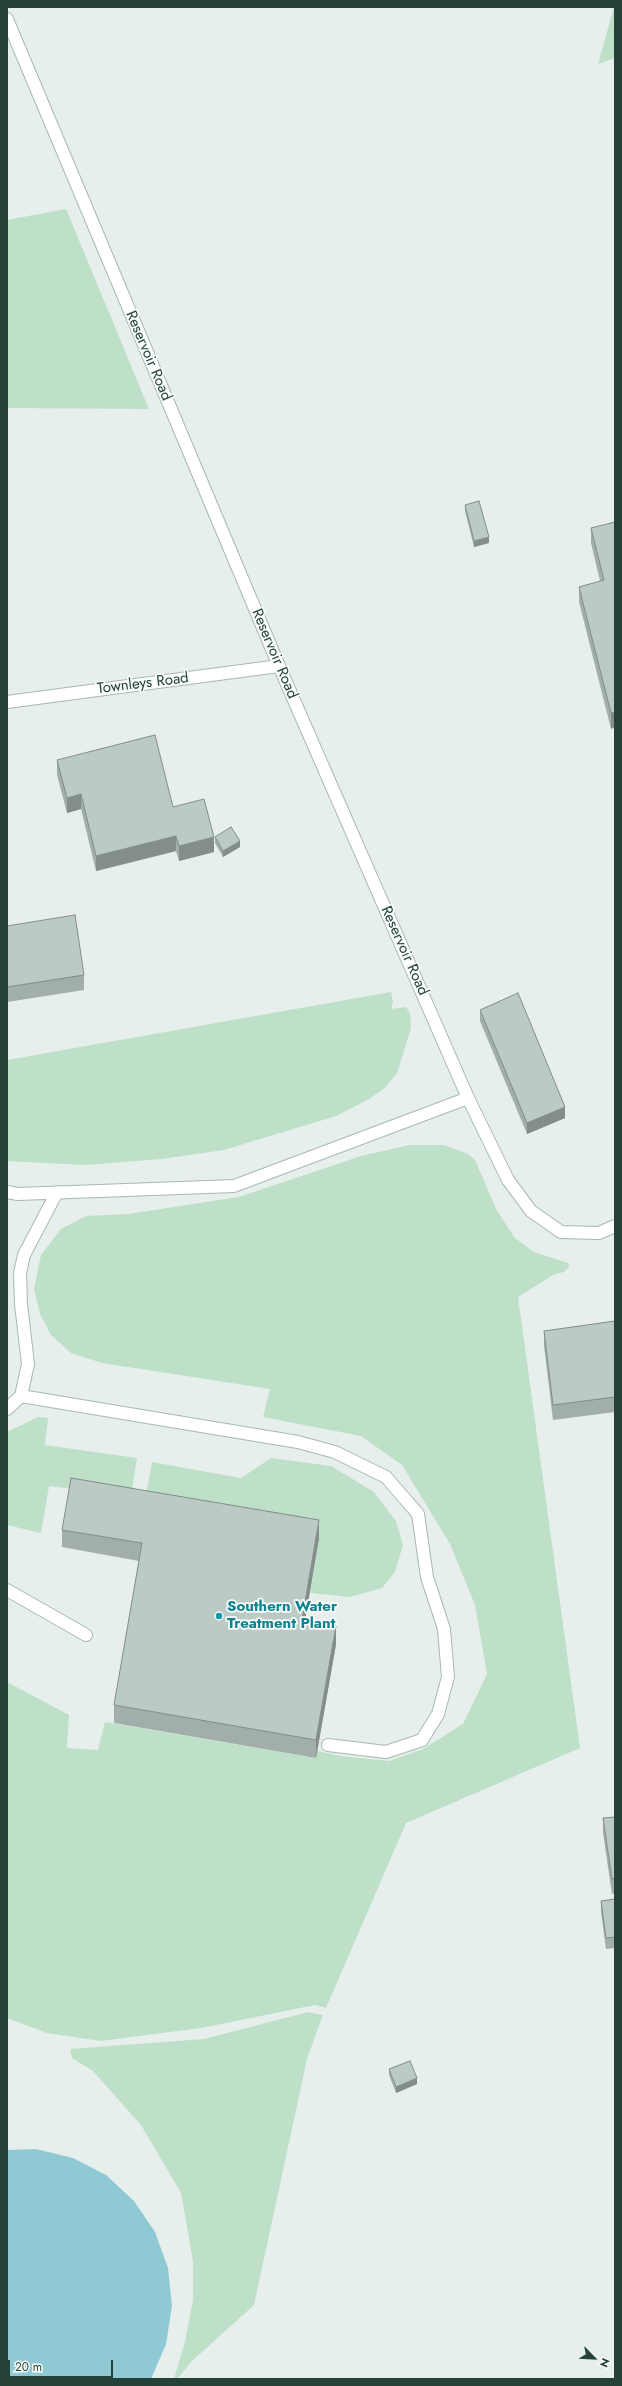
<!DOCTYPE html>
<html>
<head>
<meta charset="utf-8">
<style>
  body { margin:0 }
  #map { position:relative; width:622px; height:2386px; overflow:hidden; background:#e6efeb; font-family:Jost,sans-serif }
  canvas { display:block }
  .frame { position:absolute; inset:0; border:8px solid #24423a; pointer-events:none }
  .north { position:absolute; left:574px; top:2338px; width:40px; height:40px; -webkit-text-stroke:3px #f7fbf9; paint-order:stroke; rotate:114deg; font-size:11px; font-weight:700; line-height:16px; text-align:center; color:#24423a }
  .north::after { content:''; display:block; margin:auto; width:14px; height:18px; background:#24423a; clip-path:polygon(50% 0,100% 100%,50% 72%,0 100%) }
  .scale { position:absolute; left:8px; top:2360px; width:105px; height:18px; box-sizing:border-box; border:2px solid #24423a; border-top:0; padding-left:5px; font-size:12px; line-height:14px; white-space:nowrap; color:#24423a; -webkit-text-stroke:3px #f7fbf9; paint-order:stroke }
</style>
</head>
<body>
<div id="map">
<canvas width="622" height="2386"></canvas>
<div class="frame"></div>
<div class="north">N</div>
<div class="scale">20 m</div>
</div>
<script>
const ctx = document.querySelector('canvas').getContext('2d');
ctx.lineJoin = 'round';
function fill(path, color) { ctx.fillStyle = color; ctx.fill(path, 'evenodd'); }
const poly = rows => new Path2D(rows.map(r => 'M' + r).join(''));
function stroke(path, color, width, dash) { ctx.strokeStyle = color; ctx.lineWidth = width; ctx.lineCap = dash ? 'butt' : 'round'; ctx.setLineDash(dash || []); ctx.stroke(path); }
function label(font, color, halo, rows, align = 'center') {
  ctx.font = font + ' Jost,sans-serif'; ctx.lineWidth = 3.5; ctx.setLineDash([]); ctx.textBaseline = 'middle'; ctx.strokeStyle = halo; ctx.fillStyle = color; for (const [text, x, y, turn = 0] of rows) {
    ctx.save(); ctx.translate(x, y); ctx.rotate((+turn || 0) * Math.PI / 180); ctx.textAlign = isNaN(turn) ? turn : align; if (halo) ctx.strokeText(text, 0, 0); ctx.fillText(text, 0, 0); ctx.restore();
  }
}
fill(poly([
  [614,7,615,58,598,64],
  [66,209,149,409,7,408,7,220],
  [391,992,393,1002,391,1009,406,1007,410,1013,411,1028,397,1073,385,1088,369,1099,336,1116,224,1150,162,1159,85,1165,7,1161,7,1060],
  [410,1145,443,1145,468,1154,475,1160,497,1211,515,1238,534,1252,568,1263,569,1267,564,1272,555,1274,518,1297,580,1748,406,1823,326,2008,315,2005,201,2028,101,2041,47,2033,7,2018,7,1682,69,1715,67,1748,98,1750,105,1722,316,1758,317,1751,341,1756,389,1761,423,1749,463,1724,487,1674,475,1605,450,1544,402,1465,361,1436,263,1417,270,1389,102,1363,71,1353,51,1335,40,1314,34,1289,41,1255,61,1229,86,1216,128,1214,239,1197,361,1156],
  [38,1417,48,1418,45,1445,137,1458,131,1496,49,1486,41,1533,7,1525,7,1432],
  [271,1458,331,1466,374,1492,396,1521,403,1545,395,1572,382,1588,350,1597,310,1593,319,1538,145,1501,152,1462,241,1478],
  [308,2012,323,2015,307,2059,254,2305,192,2361,177,2379,174,2379,185,2342,193,2300,193,2261,181,2193,141,2125,93,2071,72,2058,70,2049,204,2039]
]), '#bfe0c8');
fill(poly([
  [36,2149,73,2158,106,2175,134,2201,155,2232,168,2268,172,2306,166,2344,151,2379,7,2379,7,2150]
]), '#8ec9d4');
const service = poly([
  [7,1192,18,1194,234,1186,468,1098],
  [21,1396,298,1442,335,1452,386,1477,418,1514,427,1577,444,1629,448,1677,438,1714,422,1740,386,1752,328,1745],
  [7,1409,21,1396,28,1364,21,1304,20,1273,24,1255,57,1192],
  [7,1590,86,1635]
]);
const minor = poly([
  [7,19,279,666,468,1098,508,1180,531,1211,561,1232,599,1233,615,1226],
  [7,702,279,666]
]);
stroke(service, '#a8b8b2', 14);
stroke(minor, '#a8b8b2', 14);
stroke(service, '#fff', 12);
stroke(minor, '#fff', 12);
fill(poly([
  [465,505,489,543,474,547,465,511],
  [615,522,611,729,579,602,579,587,600,581,591,543,591,528],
  [57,760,173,807,214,852,179,861,176,851,96,871,81,809,67,813,57,775],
  [215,837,240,847,223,857,215,843],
  [7,926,84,975,84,990,7,1002],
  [480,1010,565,1118,527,1134,480,1021],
  [615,1321,615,1412,553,1420,544,1346,544,1331],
  [62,1530,319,1538,305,1621,336,1644,316,1758,114,1723,114,1705,139,1561,62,1547],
  [615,1817,615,1893,612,1894,603,1833,603,1818],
  [615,1899,615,1948,606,1949,601,1912,601,1901],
  [389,2069,417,2084,396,2093,389,2075]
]), '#a1aea9');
fill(poly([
  [489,537,489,543,474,547,474,541],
  [615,712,615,727,611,729,611,713],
  [81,794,81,809,67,813,67,798],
  [176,836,176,851,96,871,96,856],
  [214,837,214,852,179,861,179,846],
  [240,841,240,847,223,857,223,851],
  [565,1107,565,1118,527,1134,527,1123],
  [319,1520,319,1538,302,1638,302,1620],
  [336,1626,336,1644,316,1758,316,1740],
  [417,2078,417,2084,396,2093,396,2087]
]), '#838d89');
const building = poly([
  [479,501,489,537,474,541,465,505,479,501],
  [615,522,615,712,611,713,579,587,604,580,591,528,615,522],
  [155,735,173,807,204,799,214,837,179,846,176,836,96,856,81,794,67,798,57,760,155,735],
  [231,827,240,841,223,851,215,837,231,827],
  [75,915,84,975,7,987,7,926,75,915],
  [518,993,565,1107,527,1123,480,1010,518,993],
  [615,1321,615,1397,553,1405,544,1331,615,1321],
  [71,1478,319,1520,302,1620,336,1626,316,1740,114,1705,142,1543,62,1530,71,1478],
  [615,1817,615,1878,612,1879,603,1818,615,1817],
  [615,1899,615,1937,606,1938,601,1901,615,1899],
  [410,2061,417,2078,396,2087,389,2069,410,2061]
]);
fill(building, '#bbcac4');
stroke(building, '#838d89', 1);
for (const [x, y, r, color] of [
  [219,1616,4,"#0f9aa8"]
]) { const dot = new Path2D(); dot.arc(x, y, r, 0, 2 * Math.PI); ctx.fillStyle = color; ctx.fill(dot); stroke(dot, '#f7fbf9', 1.5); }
label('15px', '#24423a', '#f7fbf9', [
  ["Reservoir Road",148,356,67],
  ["Reservoir Road",274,654,67],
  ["Townleys Road",143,684,-7],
  ["Reservoir Road",404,951,66]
]);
label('bold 15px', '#0d838f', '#f7fbf9', [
  ["Southern Water",227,1607],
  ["Treatment Plant",227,1624]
], 'left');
</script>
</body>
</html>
